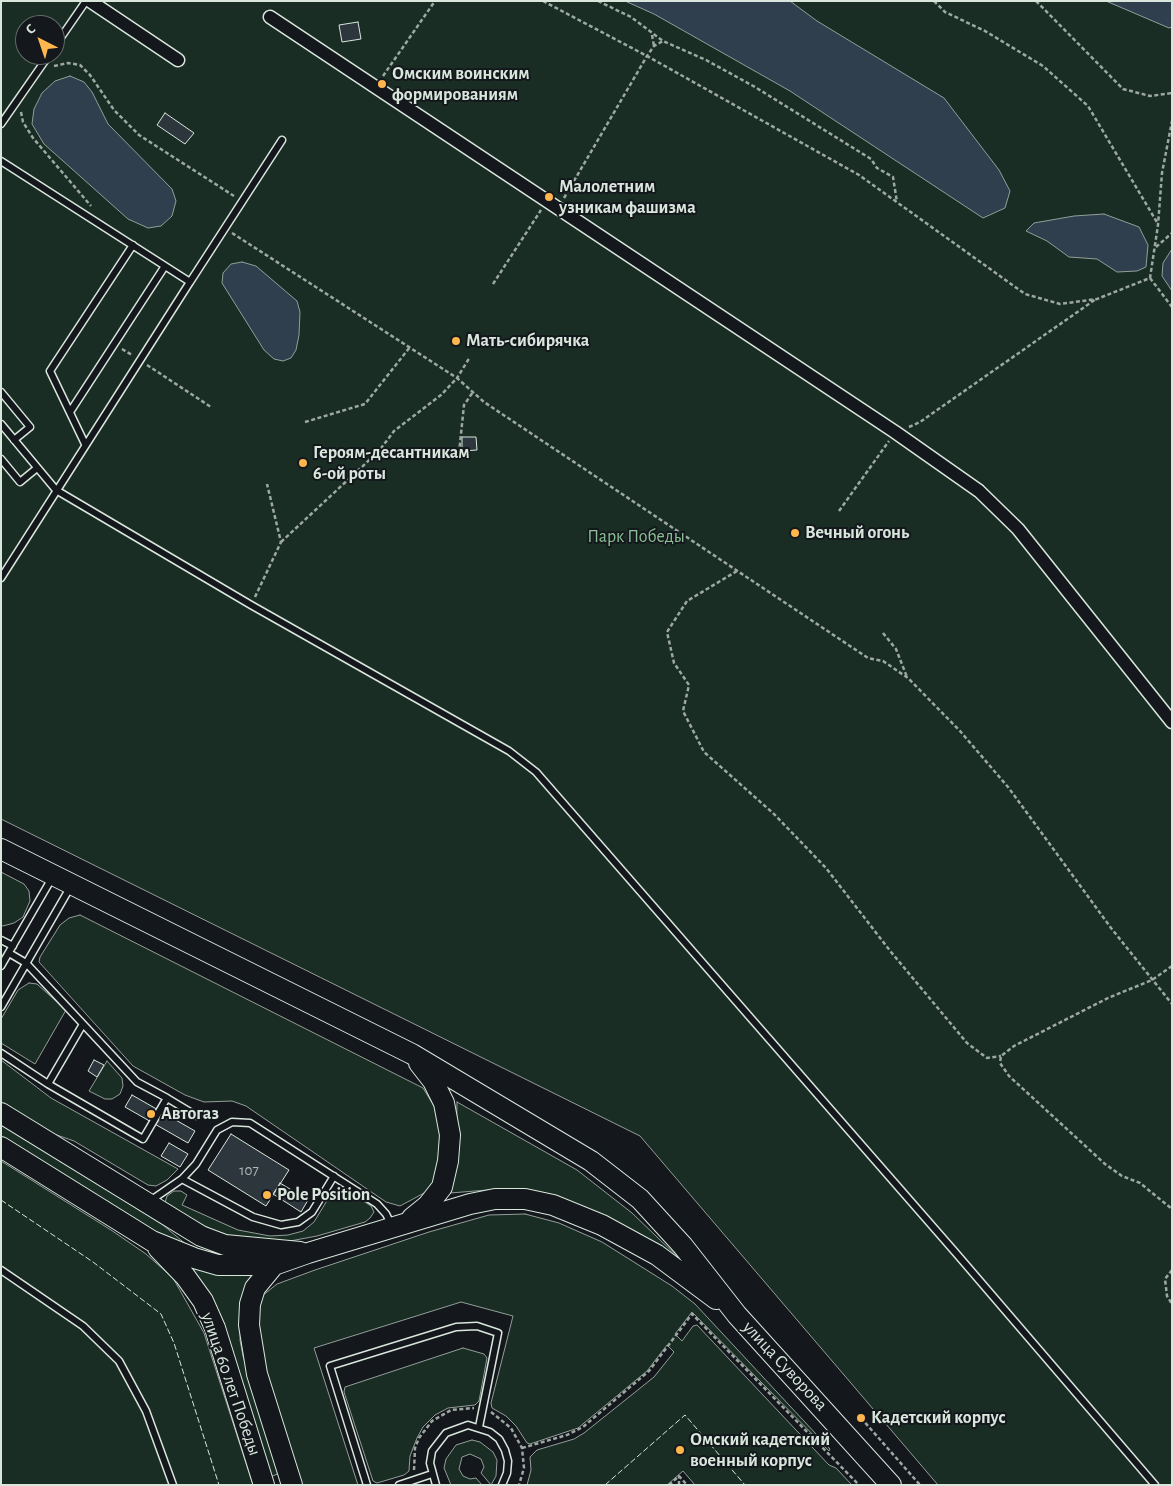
<!DOCTYPE html>
<html>
<head>
<meta charset="utf-8">
<style>
  body { margin:0 }
  #map { position:relative; width:1173px; height:1486px; overflow:hidden; background:#14181c; font-family:"Alegreya Sans",sans-serif }
  canvas { display:block }
  .frame { position:absolute; inset:0; border:2px solid #d8e6dc; pointer-events:none }
  .north { position:absolute; left:15px; top:15px; width:50px; height:50px; box-sizing:border-box; background:#14181c; border:1px solid #626a69; border-radius:50%; rotate:319deg; font-size:14px; font-weight:700; line-height:20px; text-align:center; color:#d8e6dc }
  .north::after { content:''; display:block; margin:auto; width:18px; height:22px; background:#ffb74d; clip-path:polygon(50% 0,100% 100%,50% 72%,0 100%) }
</style>
</head>
<body>
<div id="map">
<canvas width="1173" height="1486"></canvas>
<div class="frame"></div>
<div class="north">С</div>
</div>
<script>
const ctx = document.querySelector('canvas').getContext('2d');
ctx.lineJoin = 'round';
function fill(path, color) { ctx.fillStyle = color; ctx.fill(path, 'evenodd'); }
const poly = rows => new Path2D(rows.map(r => 'M' + r).join(''));
function stroke(path, color, width, dash) { ctx.strokeStyle = color; ctx.lineWidth = width; ctx.lineCap = dash ? 'butt' : 'round'; ctx.setLineDash(dash || []); ctx.stroke(path); }
function label(font, color, halo, rows, align = 'center') {
  ctx.font = font + ' "Alegreya Sans",sans-serif'; ctx.lineWidth = 4; ctx.setLineDash([]); ctx.textBaseline = 'middle'; ctx.strokeStyle = halo; ctx.fillStyle = color; for (const [text, x, y, turn = 0] of rows) {
    ctx.save(); ctx.translate(x, y); ctx.rotate((+turn || 0) * Math.PI / 180); ctx.textAlign = isNaN(turn) ? turn : align; if (halo) ctx.strokeText(text, 0, 0); ctx.fillText(text, 0, 0); ctx.restore();
  }
}
const green = poly([
  [1,1,1172,1,1172,1485,938,1485,640,1136,1,819,1,1],
  [25,25,55,25,55,55,25,55,25,25],
  [1,872,24,884,29,891,30,901,23,917,14,923,3,926,1,925,1,872],
  [80,915,423,1088,434,1106,439,1125,441,1144,440,1164,434,1181,426,1192,400,1206,386,1202,246,1106,232,1101,204,1102,185,1095,133,1066,39,962,40,957,60,925,69,918,80,915],
  [29,983,37,984,66,1010,35,1064,1,1043,1,1019,18,990,29,983],
  [1,1060,51,1098,178,1169,167,1180,156,1186,148,1185,74,1141,54,1134,1,1104,1,1060],
  [107,1061,122,1078,123,1086,120,1094,112,1099,105,1099,89,1091,107,1061],
  [457,1102,577,1170,632,1213,682,1261,527,1190,500,1189,450,1193,456,1163,457,1102],
  [1,1123,163,1225,188,1246,145,1227,1,1137,1,1123],
  [1,1161,111,1230,146,1254,173,1278,204,1333,253,1485,1,1485,1,1161],
  [338,1189,345,1189,371,1206,374,1212,370,1218,365,1222,317,1236,290,1241,239,1239,213,1230,164,1206,167,1196,174,1191,181,1191,187,1195,182,1205,238,1230,270,1236,288,1235,303,1231,314,1222,331,1194,338,1189],
  [525,1214,559,1223,602,1242,672,1286,695,1304,830,1449,829,1451,692,1312,675,1334,682,1341,693,1326,697,1325,829,1465,836,1468,852,1485,695,1485,683,1471,667,1485,527,1485,531,1470,530,1457,537,1450,574,1439,584,1433,654,1377,674,1352,667,1345,647,1371,578,1428,530,1444,527,1443,516,1426,506,1416,492,1408,491,1403,513,1316,461,1302,314,1348,358,1485,301,1485,262,1362,258,1317,262,1296,277,1284,315,1270,429,1232,489,1215,525,1214],
  [191,1268,217,1273,254,1272,245,1286,241,1299,240,1340,243,1356,280,1473,270,1477,191,1268],
  [463,1348,484,1354,487,1358,479,1401,475,1405,448,1408,435,1415,423,1427,417,1438,410,1456,409,1471,404,1475,377,1483,373,1481,344,1392,345,1387,463,1348],
  [472,1440,480,1442,493,1452,497,1460,496,1476,491,1485,481,1473,484,1467,481,1459,470,1454,462,1457,459,1469,463,1476,470,1479,476,1478,482,1485,451,1485,444,1468,446,1459,456,1445,472,1440]
]);
fill(green, '#1a2d24');
stroke(green, '#939e99', 1);
const water = poly([
  [625,1,790,1,817,21,944,98,999,170,1010,191,1005,208,983,218,790,91,654,14,625,1],
  [1106,1,1172,1,1172,27,1169,28,1106,1],
  [70,76,84,82,92,92,108,124,172,189,176,201,172,216,161,226,148,228,128,219,44,144,32,124,34,109,42,93,55,81,70,76],
  [1104,214,1139,227,1148,245,1146,267,1137,271,1117,272,1097,259,1069,257,1047,241,1026,231,1034,223,1074,216,1104,214],
  [1172,249,1172,291,1162,276,1163,263,1172,249],
  [242,262,256,266,297,301,300,312,299,335,296,350,291,358,283,361,274,359,264,350,222,283,223,273,231,264,242,262]
]);
fill(water, '#2f3f4d');
stroke(water, '#939e99', 1);
const building = poly([
  [358,22,361,39,342,42,339,25,358,22],
  [165,113,194,133,185,144,157,125,165,113],
  [462,437,476,437,477,450,462,451,462,437],
  [94,1060,104,1065,97,1077,88,1071,94,1060],
  [132,1095,195,1131,188,1143,125,1107,132,1095],
  [231,1134,289,1170,266,1206,208,1170,231,1134],
  [169,1143,188,1154,180,1167,161,1156,169,1143],
  [280,1183,308,1200,301,1212,273,1194,280,1183]
]);
fill(building, '#2c363c');
stroke(building, '#d8e6dc', 1);
const lane = poly([
  [55,46,86,1],
  [1,124,49,55],
  [1,161,190,282,282,140],
  [1,392,30,427,14,440],
  [70,412,165,266],
  [1,424,56,490,251,605,509,751,536,772,955,1252,1155,1485],
  [85,444,50,371,133,245],
  [1,459,20,482,37,468],
  [1,578,190,282],
  [1,940,13,946],
  [1,966,52,878],
  [1,1007,71,886],
  [1,1053,48,1084,83,1024,26,963,9,953],
  [48,1084,143,1139,167,1098,137,1082,83,1024],
  [167,1098,197,1116],
  [182,1179,253,1217,281,1225,298,1222,312,1212,334,1176],
  [150,1201,182,1179,196,1164,217,1130,232,1122,250,1123,377,1204,386,1214,391,1224],
  [1,1270,83,1326,119,1361,146,1411,173,1485],
  [367,1485,330,1366,456,1327,477,1326,498,1333,479,1427],
  [399,1485,432,1474],
  [436,1485,430,1463,432,1451,446,1433,468,1425,490,1432,499,1439,505,1450,508,1461,507,1473,502,1485]
]);
const street = poly([
  [90,1,178,60],
  [270,17,895,432,979,491,1018,529,1172,722]
]);
const primary = poly([
  [1,849,412,1054,591,1161,640,1199,683,1246,737,1315,891,1485],
  [1,1113,201,1236,225,1245,300,1252],
  [1,1147,152,1241,194,1258,218,1265,274,1265,308,1253,470,1204,495,1199,525,1199,553,1205,602,1225,657,1255,716,1299],
  [412,1218,428,1205,442,1187,448,1161,450,1135,444,1103,433,1081,419,1063],
  [158,1248,185,1276,203,1301,215,1328,264,1485],
  [274,1265,255,1288,250,1304,249,1325,257,1374,292,1485]
]);
stroke(lane, '#d8e6dc', 9);
stroke(street, '#d8e6dc', 15);
stroke(primary, '#d8e6dc', 22);
stroke(poly([
  [543,1,647,56,859,175,1025,294,1060,304,1097,299,1150,278,1158,225,1162,173,1172,121],
  [598,1,631,17,663,41,706,60,755,87,871,159,877,168,893,177,897,202],
  [934,1,945,12,985,31,1043,66,1088,106,1158,224],
  [1036,1,1123,89,1150,96,1172,93],
  [652,35,654,46],
  [54,66,68,63,80,65,90,75,114,110,139,135,234,196],
  [383,76,435,1],
  [21,112,23,122,33,138,91,206],
  [564,198,647,56,654,46,663,41],
  [232,233,457,378,470,357],
  [1156,247,1172,233],
  [1150,278,1172,307],
  [493,284,541,210],
  [122,349,132,355],
  [147,365,211,407],
  [305,422,365,404,410,347],
  [909,427,920,422,1096,299],
  [459,453,464,405,473,392],
  [839,511,889,441],
  [281,542,379,451,394,431,441,395,457,378,484,402,868,658,883,661,908,678,960,731,1008,787,1111,928,1172,1004],
  [737,571,687,601,667,632,674,663,689,685,683,711,704,752,774,814,826,868,891,952,967,1043,987,1058,1001,1056],
  [255,597,281,542,267,484],
  [883,633,896,649,907,677],
  [1172,966,1152,980,1108,998,1014,1046,1001,1056,1000,1063,1009,1076,1105,1164,1122,1176,1140,1183,1172,1209],
  [1172,1270,1165,1279,1167,1296,1172,1304],
  [491,1412,511,1428,522,1448,524,1468,519,1485],
  [861,1418,920,1485],
  [522,1448,567,1435,583,1427,649,1371,692,1314,859,1485],
  [414,1470,415,1448,419,1438,432,1421,451,1410,474,1408],
  [669,1485,679,1476,687,1485],
  [679,1485,679,1476]
]), '#9da8a2', 2.5, [4, 2.5]);
stroke(lane, '#14181c', 6);
stroke(street, '#14181c', 12);
stroke(primary, '#14181c', 20);
stroke(poly([
  [1,1200,93,1262,161,1314,174,1343,219,1485],
  [605,1485,685,1415,745,1485]
]), '#d8e6dc', 1, [6, 2.5]);
for (const [x, y, r, color] of [
  [382,84,5,"#ffb74d"],
  [549,197,5,"#ffb74d"],
  [456,341,5,"#ffb74d"],
  [303,463,5,"#ffb74d"],
  [795,533,5,"#ffb74d"],
  [151,1114,5,"#ffb74d"],
  [267,1195,5,"#ffb74d"],
  [861,1418,5,"#ffb74d"],
  [680,1450,5,"#ffb74d"]
]) { const dot = new Path2D(); dot.arc(x, y, r, 0, 2 * Math.PI); ctx.fillStyle = color; ctx.fill(dot); stroke(dot, '#14181c', 2); }
label('15px', '#adbab4', null, [
  ["107",249,1170]
]);
label('bold 18px', '#d8e6dc', '#14181c', [
  ["Омским воинским",392,74],
  ["формированиям",392,95],
  ["Малолетним",559,187],
  ["узникам фашизма",559,208],
  ["Мать-сибирячка",466,341],
  ["Героям-десантникам",313,453],
  ["6-ой роты",313,474],
  ["Вечный огонь",805,533],
  ["Автогаз",161,1114],
  ["Pole Position",277,1195],
  ["Кадетский корпус",871,1418],
  ["Омский кадетский",690,1440],
  ["военный корпус",690,1461]
], 'left');
label('18px', '#8ac095', '#14181c', [
  ["Парк Победы",636,537]
]);
label('18px', '#d8e6dc', '#14181c', [
  ["улица Суворова",785,1366,47],
  ["улица 60 лет Победы",231,1384,71]
]);
</script>
</body>
</html>
